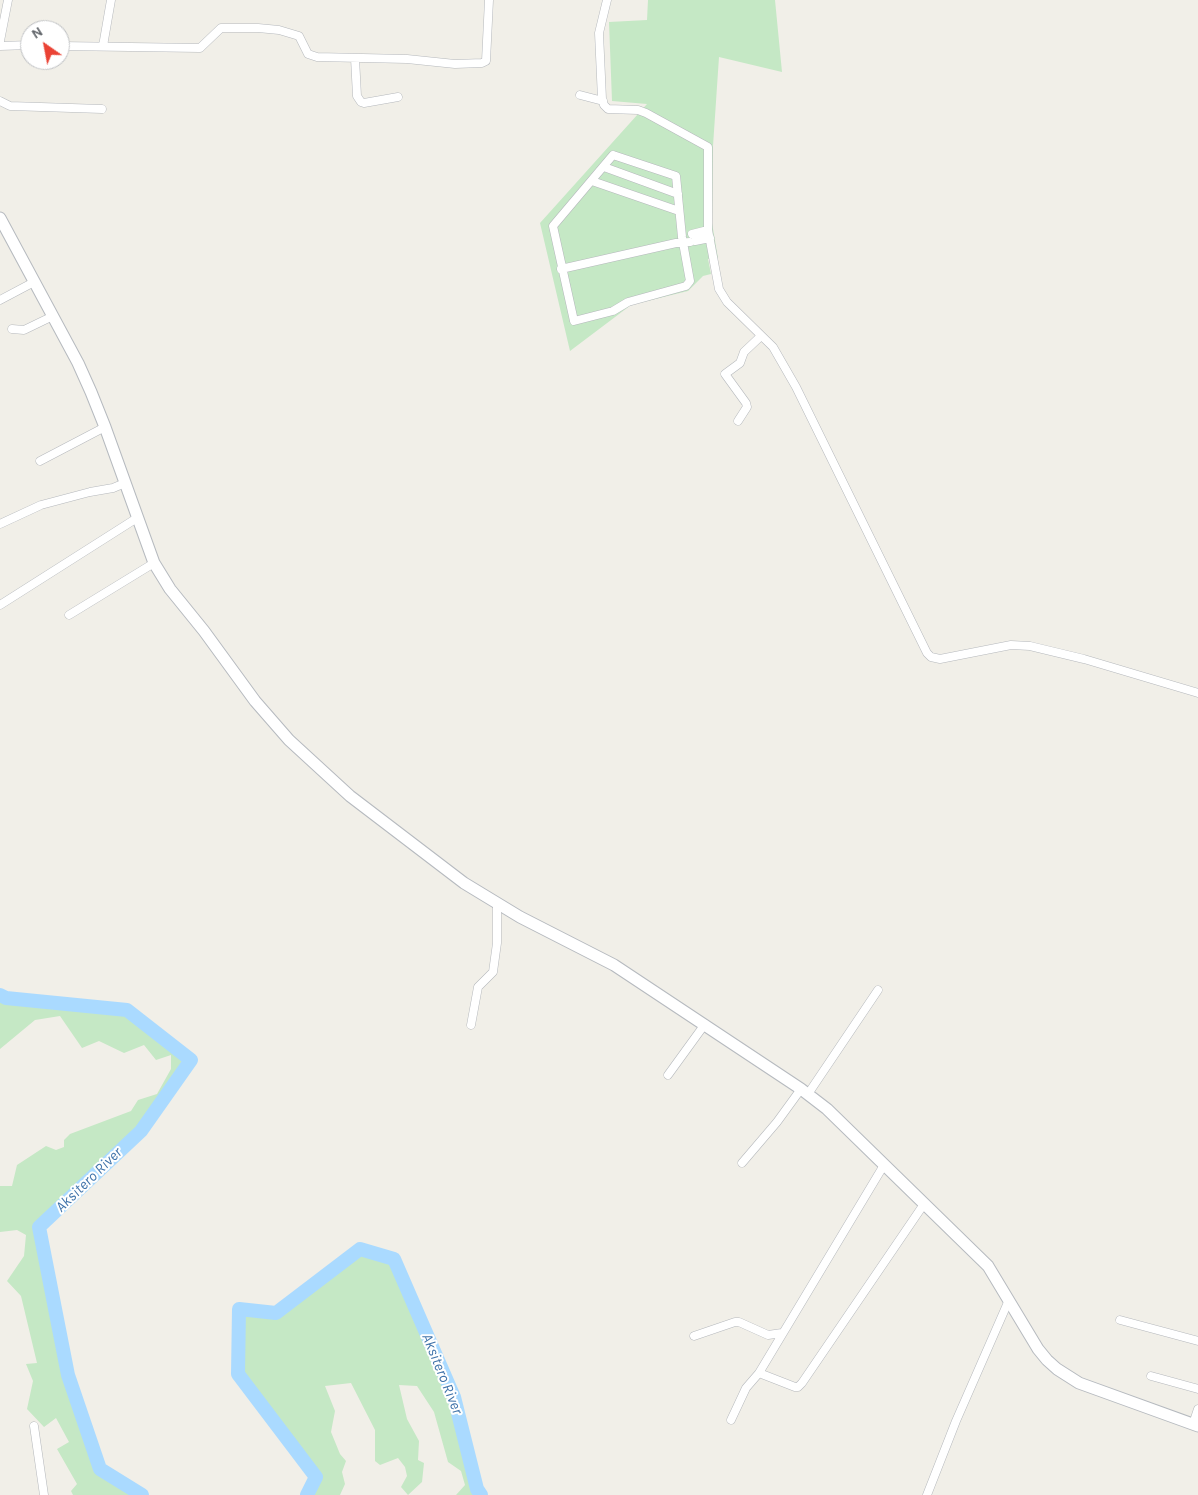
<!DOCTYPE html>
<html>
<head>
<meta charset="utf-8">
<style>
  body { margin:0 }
  #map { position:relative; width:1198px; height:1495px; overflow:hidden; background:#f1efe8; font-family:Karla,sans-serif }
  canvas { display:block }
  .north { position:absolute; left:20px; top:20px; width:50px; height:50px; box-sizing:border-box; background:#fff; border:1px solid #bfc1c3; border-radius:50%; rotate:327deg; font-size:14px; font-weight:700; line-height:20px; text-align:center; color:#5f6368 }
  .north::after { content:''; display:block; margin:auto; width:18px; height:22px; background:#ea4335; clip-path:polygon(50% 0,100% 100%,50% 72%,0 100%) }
</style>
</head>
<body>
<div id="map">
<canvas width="1198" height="1495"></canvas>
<div class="north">N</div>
</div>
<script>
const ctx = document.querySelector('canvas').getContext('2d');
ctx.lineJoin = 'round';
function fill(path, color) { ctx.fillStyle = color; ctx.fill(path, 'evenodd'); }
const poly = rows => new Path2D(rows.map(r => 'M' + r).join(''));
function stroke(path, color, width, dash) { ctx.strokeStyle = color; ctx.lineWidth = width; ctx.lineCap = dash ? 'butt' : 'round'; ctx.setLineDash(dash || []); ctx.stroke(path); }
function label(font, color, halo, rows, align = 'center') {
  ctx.font = font + ' Karla,sans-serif'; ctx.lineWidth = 4; ctx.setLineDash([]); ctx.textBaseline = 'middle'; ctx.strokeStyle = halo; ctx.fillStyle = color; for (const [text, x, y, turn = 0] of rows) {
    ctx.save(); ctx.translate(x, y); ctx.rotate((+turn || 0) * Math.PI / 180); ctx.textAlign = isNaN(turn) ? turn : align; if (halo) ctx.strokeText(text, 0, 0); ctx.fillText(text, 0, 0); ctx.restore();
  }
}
fill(poly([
  [648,0,775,0,782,72,719,57,713,146,712,223,718,258,708,259,711,274,703,276,688,291,631,305,570,351,540,223,647,104,612,101,609,22,647,20],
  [0,995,6,998,127,1010,191,1060,141,1131,39,1228,68,1375,105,1472,141,1495,73,1495,71,1491,77,1484,57,1449,69,1442,56,1418,44,1427,27,1409,33,1381,26,1364,37,1363,21,1296,7,1281,24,1256,26,1235,17,1230,0,1232,0,1186,12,1186,17,1165,46,1146,56,1150,64,1147,64,1140,70,1134,131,1111,138,1100,157,1094,171,1069,171,1055,156,1060,144,1045,124,1053,99,1041,82,1048,60,1016,35,1020,0,1049],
  [360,1249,394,1259,454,1397,477,1489,481,1495,456,1495,465,1485,461,1471,448,1462,434,1412,417,1386,399,1385,407,1419,419,1441,418,1460,424,1463,422,1482,408,1495,401,1487,407,1476,405,1467,398,1458,380,1465,375,1461,375,1430,351,1383,325,1386,335,1411,331,1432,340,1454,346,1461,342,1472,345,1484,340,1495,307,1495,315,1477,238,1374,239,1309,271,1313]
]), '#c5e8c5');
stroke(poly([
  [0,995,6,998,127,1010,191,1060,141,1131,39,1227,68,1375,100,1469,142,1495],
  [307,1495,316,1477,238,1374,239,1309,276,1313,360,1249,394,1259,454,1397,477,1489,481,1495]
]), '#aadaff', 14);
const street = poly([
  [607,0,599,33,602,99,604,105,608,109,638,110,646,113,708,147,708,230,719,289,727,302,773,347,796,387,927,653,931,657,940,659,1011,645,1030,646,1084,659,1198,693],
  [0,41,8,0],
  [0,46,30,45],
  [60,46,200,48,221,28,258,28,279,30,299,36,308,54,317,57,407,59,455,64,482,63,486,61,489,0],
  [103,46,111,0],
  [355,58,357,96,361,102,364,103,398,97],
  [580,95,603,101],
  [0,101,10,106,102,109],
  [613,155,676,176,682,237,690,281,686,286,628,302,613,311,574,321,553,226,613,155],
  [604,167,678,194],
  [592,181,679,211],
  [692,234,708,230],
  [695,241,710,238],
  [561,269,676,243,690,242],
  [0,300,34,282],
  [12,329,24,330,53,316],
  [738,421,747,407,746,403,725,374,740,363,744,352,761,336],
  [40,461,105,427],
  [0,524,41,505,90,492,113,488,125,483],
  [0,605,137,518],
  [69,615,154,563],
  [471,1025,478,987,493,972,497,943,497,903],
  [668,1075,705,1024],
  [808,1094,878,990],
  [742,1163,777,1122,801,1089],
  [884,1165,759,1373,795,1387,798,1387,802,1383,924,1204],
  [1120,1320,1198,1341],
  [694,1336,735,1322,739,1322,768,1335,782,1333],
  [1151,1376,1198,1389],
  [731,1420,746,1388,759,1373],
  [1193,1424,1198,1409],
  [34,1426,44,1495],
  [927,1495,956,1421,1009,1300]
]);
const secondary = poly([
  [0,218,78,363,91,392,105,427,154,563,170,589,204,631,255,701,289,740,350,796,464,883,520,917,614,965,801,1089,827,1109,988,1266,1038,1349,1047,1360,1057,1369,1079,1383,1198,1426]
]);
stroke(street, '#b5b8bc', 9);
stroke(secondary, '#b6babf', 13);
stroke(street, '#fff', 8);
stroke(secondary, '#fff', 11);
label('italic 15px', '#4174aa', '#fff', [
  ["Aksitero River",89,1180,-44],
  ["Aksitero River",442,1374,68]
]);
</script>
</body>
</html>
